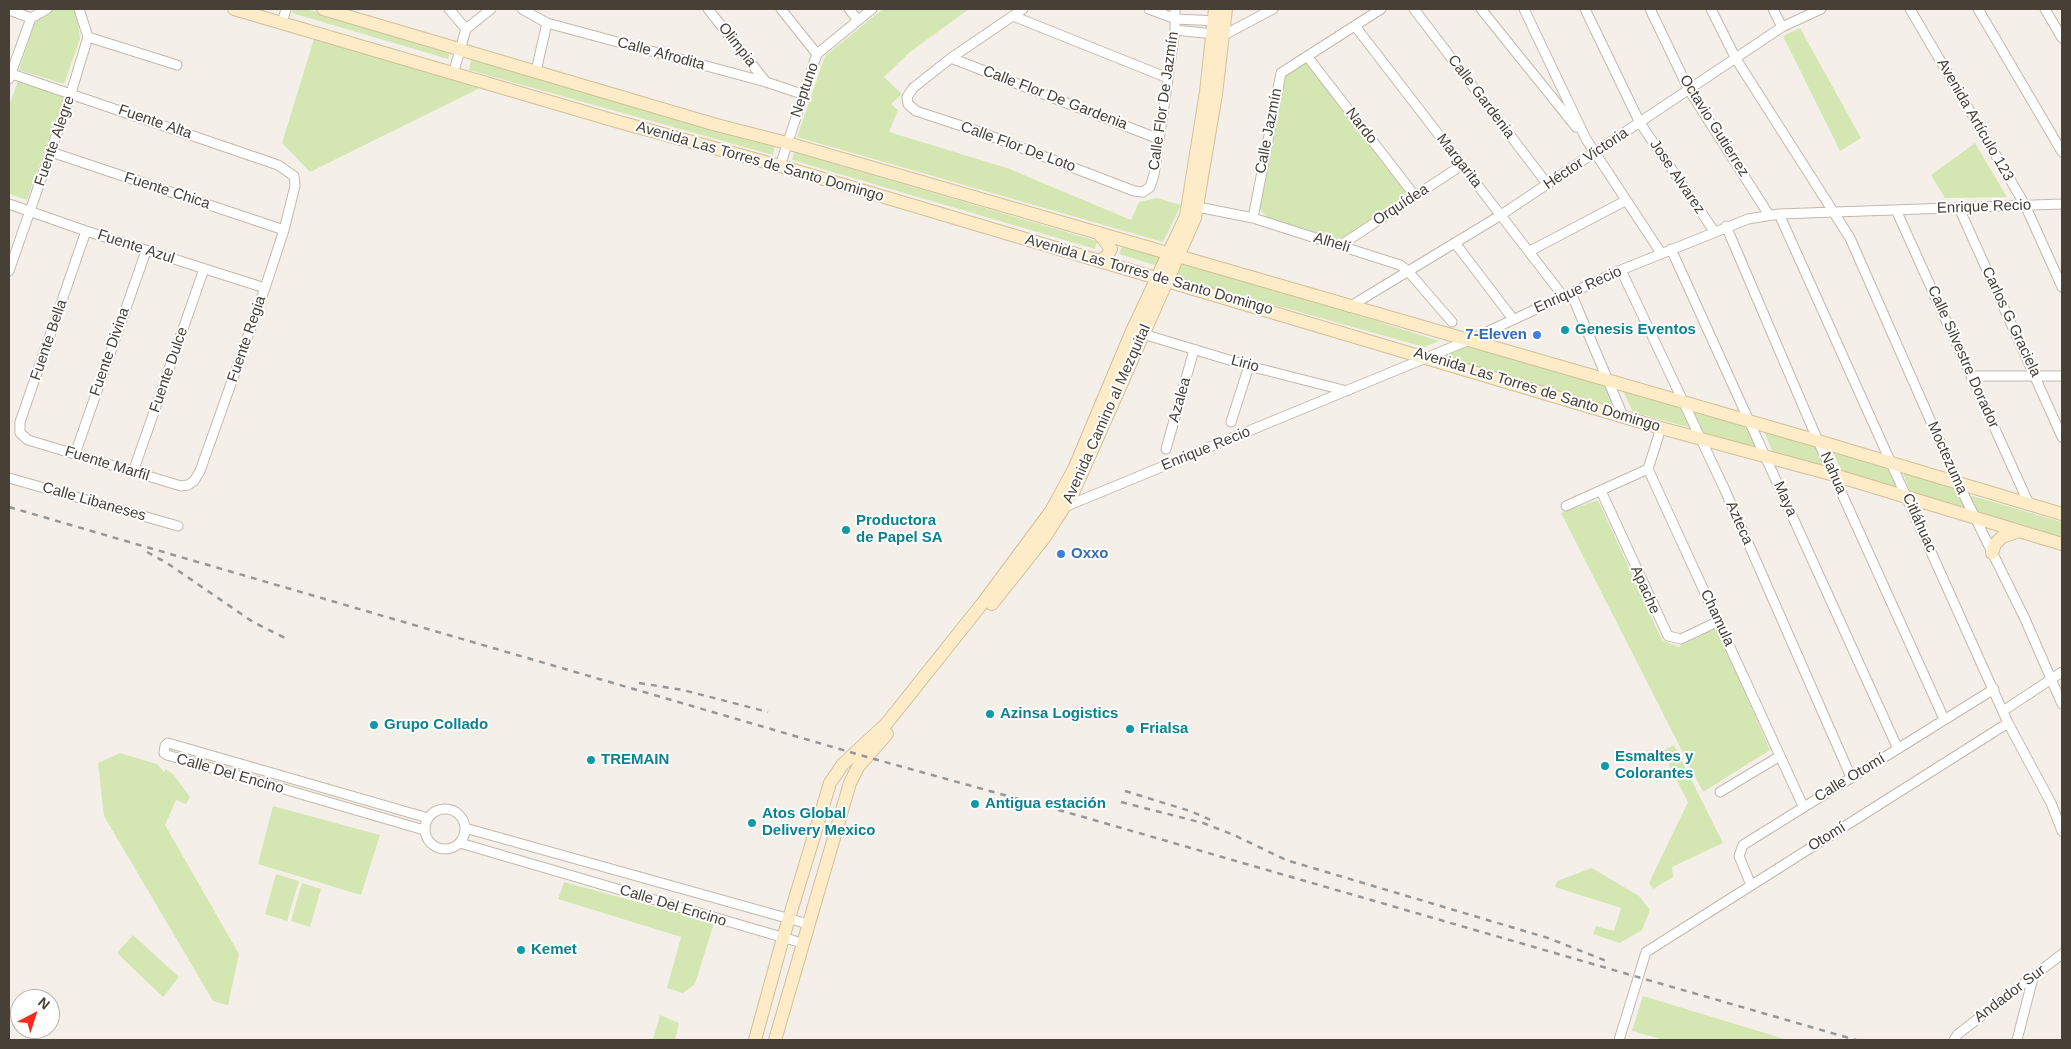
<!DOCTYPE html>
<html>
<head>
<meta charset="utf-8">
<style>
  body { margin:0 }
  #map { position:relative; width:2071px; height:1049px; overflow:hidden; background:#f4f0e9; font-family:Arial,sans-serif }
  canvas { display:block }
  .frame { position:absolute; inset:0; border:10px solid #474037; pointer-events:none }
  .north { position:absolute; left:10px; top:989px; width:50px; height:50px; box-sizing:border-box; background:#fff; border:1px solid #b5b3af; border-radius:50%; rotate:40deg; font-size:14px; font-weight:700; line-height:20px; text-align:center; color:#474037 }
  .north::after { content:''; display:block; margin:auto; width:18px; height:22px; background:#f62b1d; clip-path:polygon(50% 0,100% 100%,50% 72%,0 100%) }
</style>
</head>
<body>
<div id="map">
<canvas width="2071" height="1049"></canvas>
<div class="frame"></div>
<div class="north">N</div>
</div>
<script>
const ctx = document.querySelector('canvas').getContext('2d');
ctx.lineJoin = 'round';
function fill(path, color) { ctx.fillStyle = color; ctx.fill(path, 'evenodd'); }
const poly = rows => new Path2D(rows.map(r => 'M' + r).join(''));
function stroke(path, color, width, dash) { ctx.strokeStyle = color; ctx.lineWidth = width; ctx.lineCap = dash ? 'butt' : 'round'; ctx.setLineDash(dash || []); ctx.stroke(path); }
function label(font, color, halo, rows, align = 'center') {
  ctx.font = font + ' Arial,sans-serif'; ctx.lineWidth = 4; ctx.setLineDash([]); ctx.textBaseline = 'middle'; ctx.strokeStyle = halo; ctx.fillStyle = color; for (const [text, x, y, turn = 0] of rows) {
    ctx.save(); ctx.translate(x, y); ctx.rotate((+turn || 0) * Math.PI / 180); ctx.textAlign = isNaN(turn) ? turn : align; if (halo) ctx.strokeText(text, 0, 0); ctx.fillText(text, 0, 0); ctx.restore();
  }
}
fill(poly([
  [51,9,77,9,80,39,64,84,19,70,35,21],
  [293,9,306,9,450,51,448,59,292,13],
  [883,9,969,9,910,52,884,77,902,94,891,104,898,110,889,132,1007,168,1131,220,1139,202,1157,198,1181,205,1163,242,797,137,825,56],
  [1800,28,1861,138,1840,151,1783,36],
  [314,39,482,87,310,172,282,143],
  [472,55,775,145,773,155,469,70],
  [1304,61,1309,64,1409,191,1407,197,1342,238,1337,239,1266,217,1260,209,1282,79,1287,71],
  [18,81,64,96,27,200,9,194,9,106],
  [1975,143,2007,197,1945,198,1931,175],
  [794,152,1097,241,1095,249,792,160],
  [1122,246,1164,258,1158,266,1119,254],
  [1184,260,1439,341,1424,347,1175,277],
  [1469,345,1610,384,1620,408,1439,356],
  [1622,389,1680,406,1691,428,1633,412],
  [1690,410,1752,427,1763,451,1704,433],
  [1764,431,1817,446,1827,468,1773,453],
  [1832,451,1889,467,1899,490,1843,473],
  [1902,470,1956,486,1968,510,1911,494],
  [1969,495,2062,522,2062,541,1978,516],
  [1598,500,1662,640,1678,647,1714,629,1718,630,1770,750,1703,792,1561,513],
  [1674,745,1723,843,1672,867,1673,877,1653,889,1649,883,1688,802,1662,751],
  [120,753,157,764,164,772,166,769,174,775,190,797,186,804,176,800,165,825,239,954,228,1005,213,1001,104,816,98,763],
  [273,806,380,835,361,895,258,864],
  [1592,868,1639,896,1650,910,1642,930,1620,943,1593,934,1596,926,1614,931,1621,908,1555,887,1557,881],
  [276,874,299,881,287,921,265,914],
  [564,882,714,923,695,984,683,993,667,988,681,937,558,899],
  [302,883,321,889,310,927,291,921],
  [133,935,179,977,163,997,117,953],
  [1643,996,1788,1040,1664,1040,1632,1031],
  [660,1015,679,1023,675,1040,653,1040]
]), '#d4e7b2');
const street = poly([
  [449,9,466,29],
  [522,9,547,23,766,82,802,94],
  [708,9,766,82],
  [781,9,817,54],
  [849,9,858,20],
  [1023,9,951,58,913,88,907,97,908,104,916,111,980,132,1134,191,1143,192,1150,187,1154,175,1175,30,1175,9],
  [1149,9,1176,19,1218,21],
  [1414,9,1548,185],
  [1481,9,1576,127],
  [1524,9,1586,139,1661,253],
  [1585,9,1640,123,1714,231],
  [1650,9,1689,90,1769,215],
  [1711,9,1736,59,1850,238,1958,483,2025,619,2062,704],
  [1773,9,1782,27],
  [1910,9,2025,205,2062,287],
  [1978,9,2062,152],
  [2045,9,2062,38],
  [9,10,31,18],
  [1013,16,1168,78],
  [282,23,286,9],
  [1355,26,1563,296],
  [466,29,491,9],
  [1175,30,1224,35,1273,9],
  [88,37,177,65],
  [1307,56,1415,196],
  [951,58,1159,139],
  [536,71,547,23],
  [9,73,278,165,294,176,295,186,284,230,265,288,200,471,194,481,188,485,181,486,28,440,20,433,20,422,86,231],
  [453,74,466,29],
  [9,79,31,18,47,9],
  [51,152,284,230],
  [780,166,817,54,872,9],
  [9,204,86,231,265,288],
  [1193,206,1253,218,1400,265,1407,270,1452,322],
  [1959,208,2062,437],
  [1896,210,2029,504],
  [1779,214,2008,723,2051,803,2062,831],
  [1253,218,1281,73,1381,9],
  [1726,226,1818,441,1944,719],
  [1455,243,1513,319],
  [1341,245,1462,165],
  [1671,249,1898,749],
  [1530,251,1625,201],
  [1621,270,1724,488,1851,777],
  [9,271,71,93,88,37,79,9],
  [1571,293,1623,416],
  [1349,307,1501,215,1782,27,1821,9],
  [1143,334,1249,366,1347,391],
  [1972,376,2062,376],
  [1231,422,1249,366],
  [1661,428,1648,469,1803,806],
  [1166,449,1194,350],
  [75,454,146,251],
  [133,472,204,269],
  [9,478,178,526],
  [1601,491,1668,636,1681,639,1719,621],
  [1566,506,1648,469],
  [1062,508,1467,341,1621,270,1748,219,1779,214,2062,204],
  [2003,711,2062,672],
  [1720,792,1780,756],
  '425 829a20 20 0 1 1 40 0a20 20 0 1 1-40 0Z',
  [465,828,808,924],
  [424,830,167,755,164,753,165,746,168,743,428,818],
  [460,843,802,943],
  [1751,885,1739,856,1743,845,1994,689],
  [1619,1040,1646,952,2008,723],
  [1954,1040,1958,1034,2062,954],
  [2017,1040,2033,978]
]);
const secondary = poly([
  [234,9,619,122,780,166,1661,428,1834,475,2062,544],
  [323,9,713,124,787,143,1818,441,2062,514],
  [1099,261,1107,256,1111,249,1100,235],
  [1992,553,1995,544,2002,537,2019,531],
  [992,604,1045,537,1073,493,1195,218,1216,94,1226,9],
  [755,1040,783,938,830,783,843,764,887,723,985,600,1051,511,1074,469,1132,331,1186,216,1206,92,1215,9],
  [775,1040,850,783,858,767,887,734]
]);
stroke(street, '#c2b9ae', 11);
stroke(secondary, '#d3bf99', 14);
stroke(street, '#fff', 9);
stroke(secondary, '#feecc9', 12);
stroke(poly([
  [9,507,867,757,1080,816,1856,1040],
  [147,552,167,563,253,622,289,640],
  [639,683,683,690,768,712],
  [1125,791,1190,811,1211,820],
  [1121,802,1203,823,1234,835,1286,860,1548,938,1609,962]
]), '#979797', 2.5, [6, 6]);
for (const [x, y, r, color] of [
  [1565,330,5,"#0f9aa8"],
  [1537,335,5,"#3f7fe0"],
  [846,530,5,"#0f9aa8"],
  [1061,554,5,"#3f7fe0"],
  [990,714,5,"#0f9aa8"],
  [374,725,5,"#0f9aa8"],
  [1130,729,5,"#0f9aa8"],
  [591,760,5,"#0f9aa8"],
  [1605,766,5,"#0f9aa8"],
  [975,804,5,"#0f9aa8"],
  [752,823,5,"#0f9aa8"],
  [521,950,5,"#0f9aa8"]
]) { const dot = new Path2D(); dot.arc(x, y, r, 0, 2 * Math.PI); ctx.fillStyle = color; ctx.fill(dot); stroke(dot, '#fff', 2); }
label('15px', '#474037', '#fff', [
  ["Olimpia",737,45,52],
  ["Calle Afrodita",661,54,15],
  ["Neptuno",805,90,-71],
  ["Calle Gardenia",1481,97,53],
  ["Calle Flor De Gardenia",1055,98,21],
  ["Calle Flor De Jazmín",1164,101,-82],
  ["Avenida Artículo 123",1975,120,60],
  ["Fuente Alta",155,122,19],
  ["Nardo",1361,126,52],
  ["Octavio Gutierrez",1714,126,58],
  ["Calle Jazmín",1269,131,-79],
  ["Fuente Alegre",55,141,-71],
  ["Calle Flor De Loto",1018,147,20],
  ["Héctor Victoria",1586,159,-34],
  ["Margarita",1459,161,52],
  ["Avenida Las Torres de Santo Domingo",760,162,16],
  ["Jose Alvarez",1677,177,56],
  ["Fuente Chica",167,191,18],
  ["Orquídea",1401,205,-33],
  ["Enrique Recio",1984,207,-2],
  ["Alhelí",1332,243,17],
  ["Fuente Azul",136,247,18],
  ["Avenida Las Torres de Santo Domingo",1149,275,16],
  ["Enrique Recio",1578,290,-24],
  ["Carlos G Graciela",2011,322,65],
  ["Fuente Regia",247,339,-71],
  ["Fuente Bella",49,340,-71],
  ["Fuente Divina",110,352,-71],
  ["Calle Silvestre Dorador",1963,357,66],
  ["Lirio",1245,364,15],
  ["Fuente Dulce",169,370,-71],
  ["Avenida Las Torres de Santo Domingo",1537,390,17],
  ["Azalea",1180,400,-74],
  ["Avenida Camino al Mezquital",1107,414,-66],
  ["Enrique Recio",1206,449,-22],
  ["Moctezuma",1947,458,66],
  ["Fuente Marfil",107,464,17],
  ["Nahua",1833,473,66],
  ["Maya",1785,499,66],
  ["Calle Libaneses",94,502,16],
  ["Azteca",1739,523,66],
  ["Citláhuac",1919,523,66],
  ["Apache",1645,590,66],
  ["Chamula",1717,618,65],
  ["Calle Del Encino",230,774,16],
  ["Calle Otomí",1850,778,-31],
  ["Otomí",1827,837,-32],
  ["Calle Del Encino",673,906,17],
  ["Andador Sur",2010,994,-37]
]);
label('bold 15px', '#0d838f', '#fff', [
  ["Genesis Eventos",1575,330],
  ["Productora",856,521],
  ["de Papel SA",856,538],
  ["Azinsa Logistics",1000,714],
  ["Grupo Collado",384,725],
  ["Frialsa",1140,729],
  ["Esmaltes y",1615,757],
  ["Colorantes",1615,774],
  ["TREMAIN",601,760],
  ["Antigua estación",985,804],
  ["Atos Global",762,814],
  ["Delivery Mexico",762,831],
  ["Kemet",531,950]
], 'left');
label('bold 15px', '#366cbe', '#fff', [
  ["7-Eleven",1527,335],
  ["Oxxo",1071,554,"left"]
], 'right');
</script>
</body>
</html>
